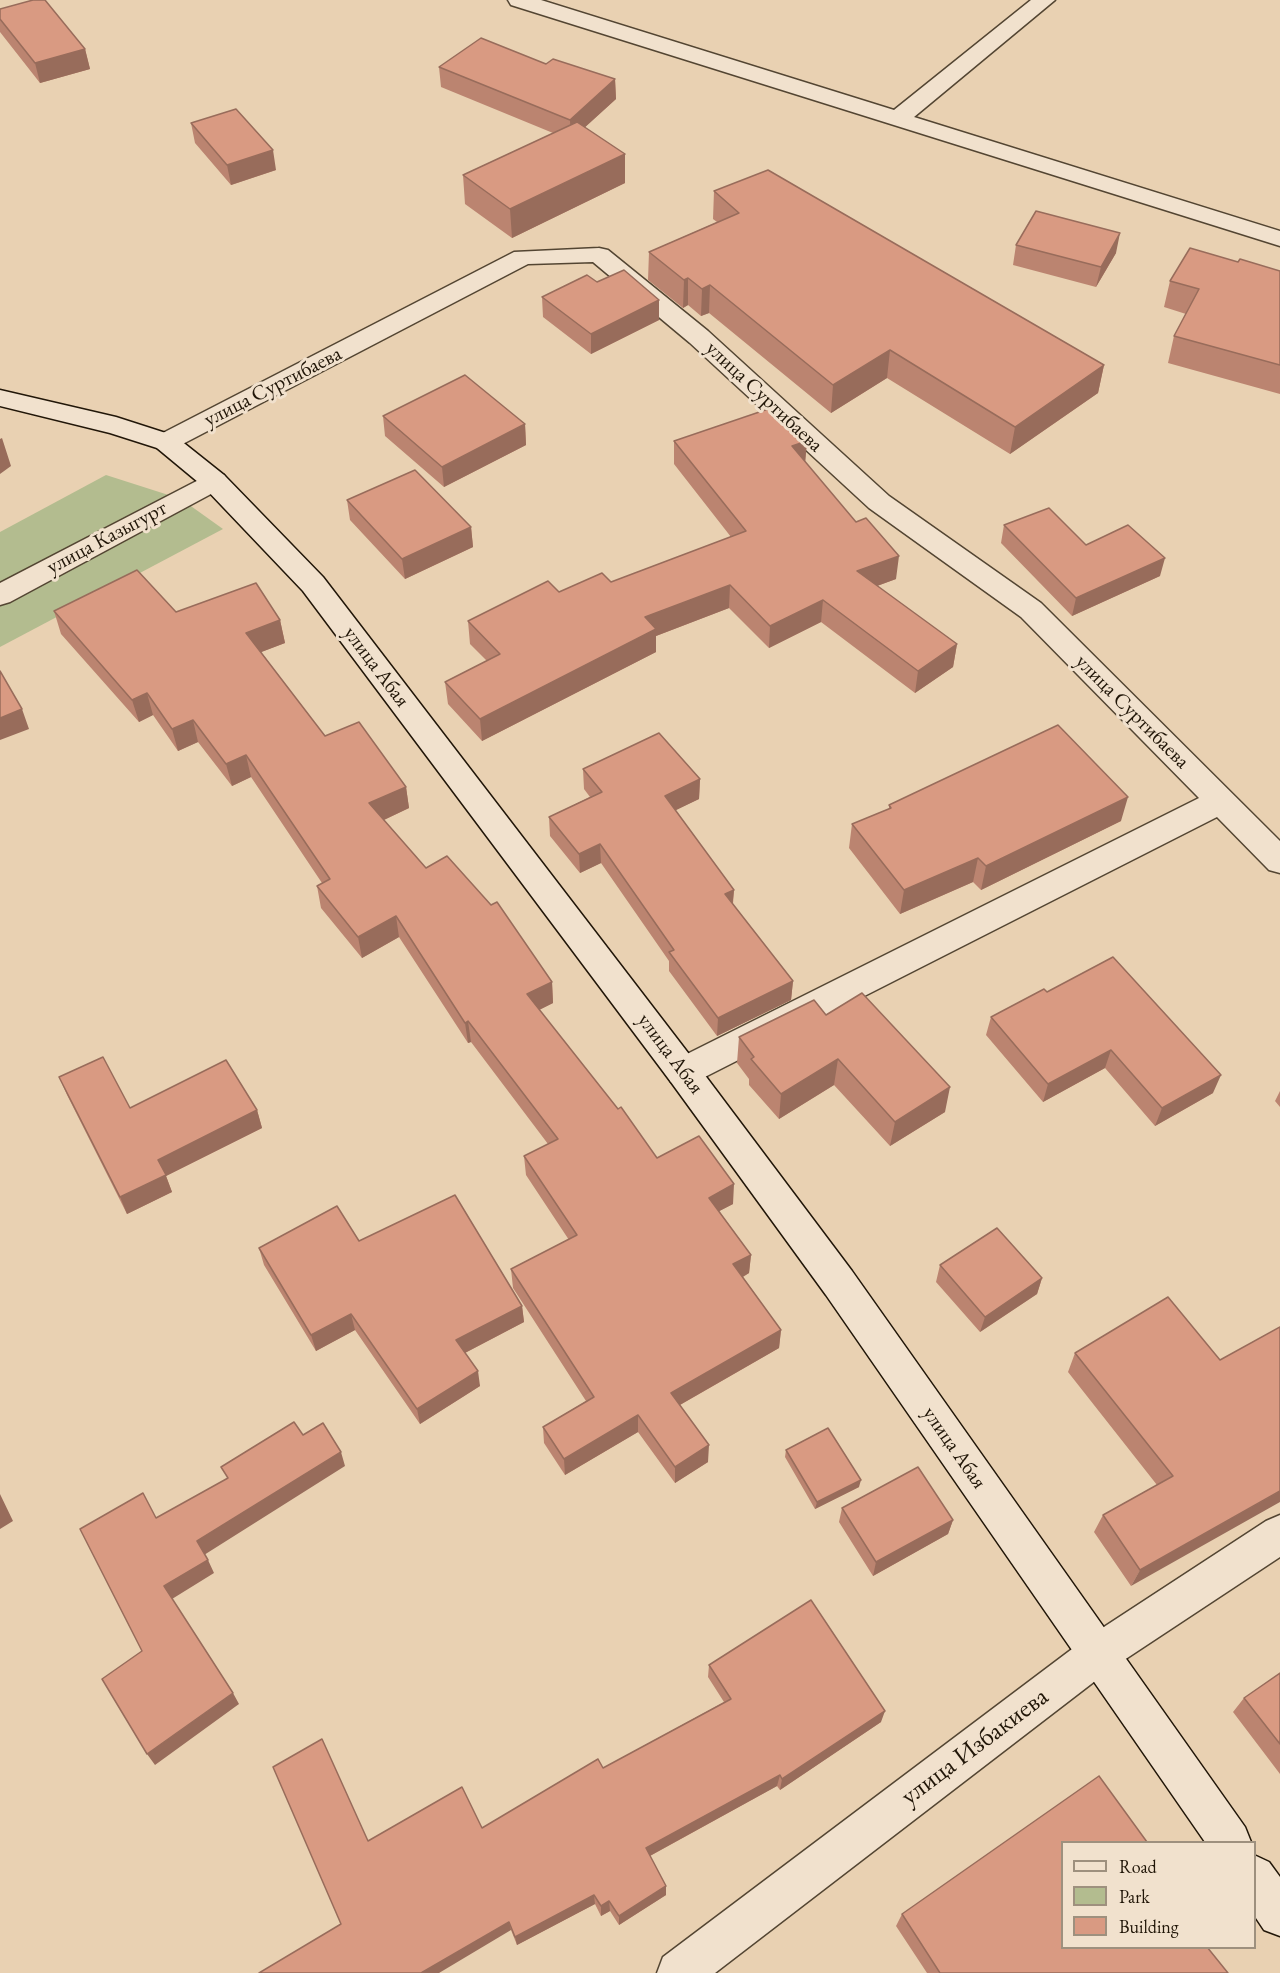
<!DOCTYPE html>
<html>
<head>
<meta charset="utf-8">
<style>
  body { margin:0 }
  #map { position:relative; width:1280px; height:1973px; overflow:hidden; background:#e9d1b2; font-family:"EB Garamond",serif }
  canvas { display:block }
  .legend { position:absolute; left:1061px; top:1841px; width:195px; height:108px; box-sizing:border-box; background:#f1e1cd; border:2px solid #9e907e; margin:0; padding:8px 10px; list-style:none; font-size:18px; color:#211608 }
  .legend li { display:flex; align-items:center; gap:12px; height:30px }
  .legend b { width:30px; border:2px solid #9e907e }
</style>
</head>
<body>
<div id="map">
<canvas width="1280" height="1973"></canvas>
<ul class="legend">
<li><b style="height:8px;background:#f1e1cd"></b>Road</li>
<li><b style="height:16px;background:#b3bc8f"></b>Park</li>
<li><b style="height:16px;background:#d99a82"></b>Building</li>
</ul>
</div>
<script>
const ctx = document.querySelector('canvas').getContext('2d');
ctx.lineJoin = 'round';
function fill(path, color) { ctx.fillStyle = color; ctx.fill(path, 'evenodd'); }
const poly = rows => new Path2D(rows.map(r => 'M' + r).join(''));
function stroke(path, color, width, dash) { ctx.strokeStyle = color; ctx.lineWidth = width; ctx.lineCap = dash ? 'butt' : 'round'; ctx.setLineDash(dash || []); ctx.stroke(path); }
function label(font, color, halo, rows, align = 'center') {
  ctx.font = font + ' "EB Garamond",serif'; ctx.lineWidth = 6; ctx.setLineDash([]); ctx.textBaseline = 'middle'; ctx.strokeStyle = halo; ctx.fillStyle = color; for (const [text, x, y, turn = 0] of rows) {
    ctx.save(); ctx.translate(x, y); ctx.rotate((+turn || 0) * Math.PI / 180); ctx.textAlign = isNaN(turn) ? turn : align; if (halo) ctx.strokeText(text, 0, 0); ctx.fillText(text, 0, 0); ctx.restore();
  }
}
fill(poly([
  [106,475,181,499,223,529,0,647,0,532]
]), '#b3bc8f');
const street = poly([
  [508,0,541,0,894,110,1031,0,1055,0,914,117,1280,231,1280,246,511,5,508,0],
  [599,248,608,250,708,331,889,496,1041,603,1280,841,1280,873,1269,870,1217,817,695,1082,683,1086,671,1082,666,1072,671,1062,1199,798,1021,617,869,508,690,343,593,262,528,264,175,448,166,451,157,448,153,442,157,436,514,252,599,248],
  [214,472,224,475,228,481,224,487,10,602,0,605,0,583,214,472],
  [1280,1515,1280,1557,1112,1668,715,1973,657,1973,663,1957,1084,1640,1266,1521,1280,1515]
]);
const secondary = poly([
  [0,390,116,417,175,436,224,475,323,577,695,1062,852,1271,1245,1827,1251,1842,1205,1842,826,1295,671,1082,303,591,204,487,157,448,110,433,0,406,0,390],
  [1254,1855,1269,1862,1280,1877,1280,1936,1264,1930,1254,1915,1254,1855]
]);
stroke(street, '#534532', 3);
stroke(secondary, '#211608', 3);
fill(street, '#f1e1cd');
fill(secondary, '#f1e1cd');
fill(poly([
  [0,9,85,49,90,69,40,83,0,32],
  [546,64,615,79,616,99,585,127,625,183,512,238,465,204,463,175,553,133,441,87,439,67],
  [191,123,276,170,231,185,195,143],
  [714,191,1104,365,1098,393,1010,454,887,378,831,413,709,313,701,316,688,305,683,308,648,280,649,252,717,222,713,219],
  [1016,245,1116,253,1096,287,1013,265],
  [1238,262,1280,271,1280,394,1168,363,1174,336,1186,314,1164,307,1170,281],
  [597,282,659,300,659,320,591,354,543,317,542,297],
  [383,416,525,424,526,445,444,487,385,436],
  [674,441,807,441,805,462,896,579,877,586,957,644,953,667,915,693,821,622,769,648,729,608,656,636,656,652,482,741,448,704,445,682,487,661,470,644,468,621,559,592,611,582,731,537,674,464],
  [347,500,471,527,473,547,405,579,350,520],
  [1004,525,1086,545,1160,576,1072,616,1001,543],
  [54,611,176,612,280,620,285,643,261,652,325,736,406,787,409,808,384,820,426,868,552,982,553,1003,539,1010,657,1158,733,1204,719,1211,751,1255,749,1273,743,1277,781,1330,779,1348,680,1405,708,1462,675,1483,638,1432,565,1475,544,1443,543,1427,586,1401,513,1288,511,1269,569,1240,526,1175,524,1156,548,1144,471,1042,468,1043,399,937,362,958,321,908,317,886,322,883,251,777,232,786,198,742,178,751,153,715,139,722,61,634],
  [583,769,700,779,699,799,675,810,734,890,733,904,793,981,791,1000,717,1036,669,971,669,961,601,863,580,873,550,836,549,817,590,797,584,789],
  [889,805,1121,821,981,890,973,882,900,914,849,848,852,824,889,809],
  [1047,992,1213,1093,1155,1126,1105,1068,1043,1102,986,1035,991,1017],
  [826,1015,945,1112,890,1146,834,1085,779,1119,749,1085,749,1079,737,1063,739,1037],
  [59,1077,130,1108,257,1110,262,1128,166,1176,172,1192,127,1214,67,1095],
  [1280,1091,1280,1107,1275,1101],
  [359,1241,522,1306,524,1322,465,1353,480,1386,420,1424,355,1330,316,1351,264,1265,259,1248],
  [940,1265,1042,1278,1037,1294,980,1332,936,1282],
  [1280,1327,1131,1586,1094,1532,1103,1515,1157,1485,1068,1372,1075,1353,1220,1360],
  [786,1450,859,1487,815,1509,785,1457],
  [842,1508,953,1520,948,1534,873,1576,839,1522],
  [709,1665,881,1722,780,1790,777,1786,650,1856,666,1886,666,1895,619,1925,610,1911,601,1916,595,1904,517,1945,511,1930,341,1924,368,1841,482,1828,603,1768,724,1702,708,1677],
  [1280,1673,1280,1774,1233,1712,1244,1698],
  [1062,1842,1228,1973,927,1973,896,1926,902,1914]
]), '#bb8470');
fill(poly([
  [85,49,90,69,40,83,35,63],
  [615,79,616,99,571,140,570,120],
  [273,150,276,170,231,185,227,165],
  [625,154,625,183,512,238,510,209],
  [1120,233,1116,253,1096,287,1101,267],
  [688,278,688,305,683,308,684,280],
  [710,285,709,313,701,316,702,289],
  [659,300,659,320,591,354,591,334],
  [890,350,887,378,831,413,833,385],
  [1104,365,1098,393,1010,454,1015,427],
  [525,424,526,445,444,487,442,467],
  [2,438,11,466,0,474,0,439],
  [807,441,805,464,792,446],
  [471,527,473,547,405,579,402,559],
  [899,556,896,579,855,594,857,571],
  [1165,558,1160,576,1072,616,1076,598],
  [730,585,729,608,656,636,656,652,482,741,480,719,645,617],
  [823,600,821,622,769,648,770,626],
  [280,620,285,643,251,656,246,633],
  [957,644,953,667,915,693,918,671],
  [147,693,153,715,139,722,132,700],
  [22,709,29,729,0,740,0,718],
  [193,720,198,742,178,751,172,729],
  [246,755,251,777,232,786,226,764],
  [700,779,699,799,664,816,665,796],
  [406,787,409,808,373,825,369,803],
  [1128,797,1121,821,981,890,986,866],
  [600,844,601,863,580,873,579,854],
  [978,858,973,882,900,914,904,890],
  [734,890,732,909,725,894],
  [396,916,399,937,362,958,358,937],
  [793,981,791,1000,717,1036,718,1018],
  [552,982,553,1003,529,1015,527,994],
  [468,1021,471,1042,468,1043,465,1023],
  [1111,1050,1105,1068,1043,1102,1048,1084],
  [838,1059,834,1085,779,1119,781,1094],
  [1221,1075,1213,1093,1155,1126,1162,1108],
  [950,1087,945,1112,890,1146,895,1122],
  [257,1110,262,1128,166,1176,172,1192,127,1214,120,1197,158,1160],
  [734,1184,733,1204,708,1217,709,1198],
  [751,1255,749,1273,732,1283,733,1264],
  [1042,1278,1037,1294,980,1332,985,1317],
  [522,1306,524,1322,459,1356,456,1340],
  [351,1314,355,1330,316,1351,311,1335],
  [781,1330,779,1348,671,1410,671,1393],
  [478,1371,480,1386,420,1424,417,1409],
  [638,1415,638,1432,565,1475,564,1459],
  [709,1445,708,1462,675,1483,675,1467],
  [341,1452,345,1466,204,1555,197,1541],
  [861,1480,859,1487,815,1509,817,1502],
  [1280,1491,1280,1502,1131,1586,1140,1570],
  [0,1494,13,1521,0,1529],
  [953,1520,948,1534,873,1576,876,1562],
  [208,1560,214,1573,172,1599,164,1586],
  [233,1693,239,1704,155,1765,147,1754],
  [885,1711,881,1722,780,1790,782,1779],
  [780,1775,777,1786,646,1858,646,1848],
  [666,1886,666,1895,619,1925,619,1916],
  [594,1895,595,1904,517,1945,515,1937],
  [609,1901,610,1911,601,1916,601,1906],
  [509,1922,511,1930,439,1973,421,1973]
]), '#986c5b');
const building = poly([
  [33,0,45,0,85,49,35,63,0,19,0,9,33,0],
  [481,38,546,64,553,59,615,79,570,120,439,67,481,38],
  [236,109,273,150,227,165,191,123,236,109],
  [577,122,625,154,510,209,463,175,577,122],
  [768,170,1104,365,1015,427,890,350,833,385,710,285,702,289,688,278,684,280,649,252,739,213,714,191,768,170],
  [1036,211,1120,233,1101,267,1016,245,1036,211],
  [1190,248,1238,262,1240,259,1280,271,1280,365,1174,336,1199,289,1170,281,1190,248],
  [624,270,659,300,591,334,542,297,587,275,597,282,624,270],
  [465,375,525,424,442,467,383,416,465,375],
  [777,406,807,441,792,446,856,522,866,518,899,556,857,571,957,644,918,671,823,600,770,626,730,585,645,617,656,629,480,719,445,682,500,654,468,621,548,581,559,592,602,573,611,582,746,531,674,441,777,406],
  [415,470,471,527,402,559,347,500,415,470],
  [1049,508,1086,545,1128,525,1165,558,1076,598,1004,525,1049,508],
  [137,570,176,612,256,583,280,620,246,633,325,736,359,722,406,787,369,803,426,868,447,856,491,905,497,902,552,982,527,994,618,1109,621,1107,657,1158,699,1136,734,1184,709,1198,751,1255,733,1264,781,1330,671,1393,709,1445,675,1467,638,1415,564,1459,543,1427,594,1397,511,1269,577,1235,524,1156,558,1139,468,1021,465,1023,396,916,358,937,317,886,330,879,246,755,226,764,193,720,172,729,147,693,132,700,54,611,137,570],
  [0,671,22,709,0,718,0,671],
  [1058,725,1128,797,986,866,978,858,904,890,852,824,891,808,889,805,1058,725],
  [659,733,700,779,665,796,734,890,725,894,793,981,718,1018,669,952,674,950,600,844,579,854,549,817,602,792,583,769,659,733],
  [1113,957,1221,1075,1162,1108,1111,1050,1048,1084,991,1017,1044,989,1047,992,1113,957],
  [862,993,950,1087,895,1122,838,1059,781,1094,751,1059,754,1057,739,1037,814,1000,826,1015,862,993],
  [103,1057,130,1108,226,1060,257,1110,158,1160,166,1175,120,1197,59,1077,103,1057],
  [455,1195,522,1306,456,1340,478,1371,417,1409,351,1314,311,1335,259,1248,337,1206,359,1241,455,1195],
  [997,1228,1042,1278,985,1317,940,1265,997,1228],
  [1168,1297,1220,1360,1280,1327,1280,1491,1140,1570,1103,1515,1173,1476,1075,1353,1168,1297],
  [294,1422,303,1435,323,1423,341,1452,197,1541,208,1560,164,1586,233,1693,147,1754,102,1679,142,1651,80,1529,143,1493,156,1518,228,1478,221,1467,294,1422],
  [828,1428,861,1480,817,1502,786,1450,828,1428],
  [918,1467,953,1520,876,1562,842,1508,918,1467],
  [811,1600,885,1711,782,1779,780,1775,646,1848,666,1886,619,1916,609,1901,601,1906,594,1895,515,1937,509,1922,421,1973,259,1973,341,1924,273,1767,322,1739,368,1841,462,1787,482,1828,598,1759,603,1768,731,1699,709,1665,811,1600],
  [1280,1673,1280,1744,1244,1698,1280,1673],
  [1099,1776,1147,1842,1062,1842,1062,1947,1207,1947,1228,1973,940,1973,902,1914,1099,1776]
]);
fill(building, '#d99a82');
stroke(building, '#986c5b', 1.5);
label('21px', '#211608', '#f1e1cd', [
  ["улица Суртибаева",273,387,-27],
  ["улица Суртибаева",764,397,43],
  ["улица Казыгурт",107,538,-28],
  ["улица Абая",376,667,53],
  ["улица Суртибаева",1132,712,45],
  ["улица Абая",670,1054,53],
  ["улица Абая",954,1448,55]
]);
label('26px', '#211608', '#f1e1cd', [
  ["улица Избакиева",975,1747,-37]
]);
</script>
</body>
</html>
